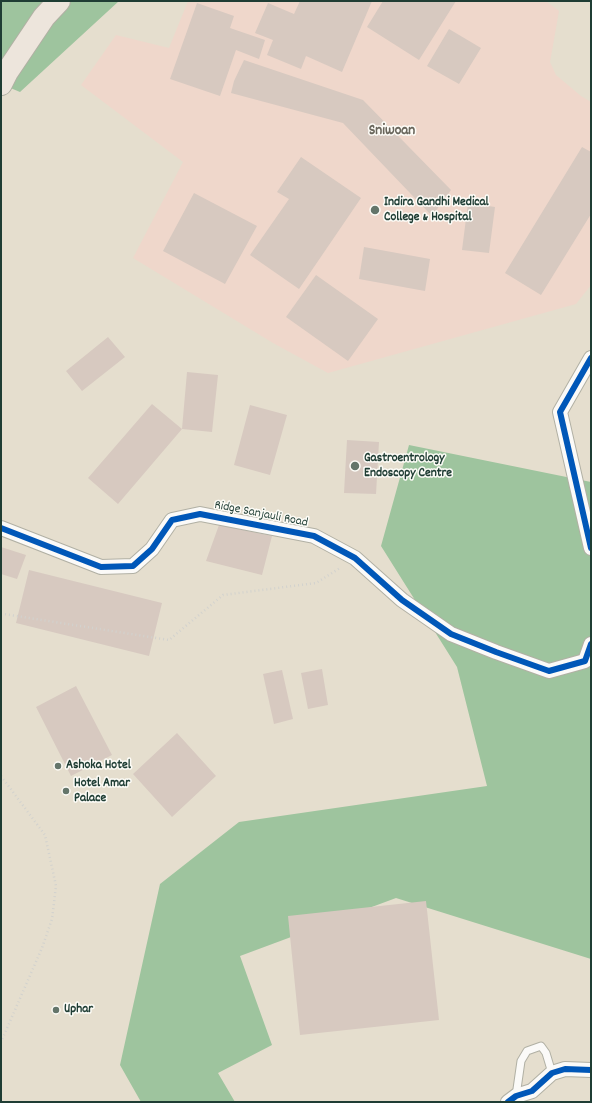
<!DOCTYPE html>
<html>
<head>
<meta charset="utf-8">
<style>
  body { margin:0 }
  #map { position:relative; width:592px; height:1103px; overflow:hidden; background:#e5dece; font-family:Dekko,sans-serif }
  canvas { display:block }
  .frame { position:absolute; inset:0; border:2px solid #1f3d34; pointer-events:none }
</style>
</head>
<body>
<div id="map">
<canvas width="592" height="1103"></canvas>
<div class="frame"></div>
</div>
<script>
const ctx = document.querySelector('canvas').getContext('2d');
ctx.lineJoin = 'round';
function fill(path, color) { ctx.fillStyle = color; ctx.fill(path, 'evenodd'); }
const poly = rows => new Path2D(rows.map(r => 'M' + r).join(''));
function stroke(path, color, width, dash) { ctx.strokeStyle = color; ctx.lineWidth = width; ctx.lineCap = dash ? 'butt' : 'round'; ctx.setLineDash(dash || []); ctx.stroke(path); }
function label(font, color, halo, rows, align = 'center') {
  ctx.font = font + ' Dekko,sans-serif'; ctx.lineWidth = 3; ctx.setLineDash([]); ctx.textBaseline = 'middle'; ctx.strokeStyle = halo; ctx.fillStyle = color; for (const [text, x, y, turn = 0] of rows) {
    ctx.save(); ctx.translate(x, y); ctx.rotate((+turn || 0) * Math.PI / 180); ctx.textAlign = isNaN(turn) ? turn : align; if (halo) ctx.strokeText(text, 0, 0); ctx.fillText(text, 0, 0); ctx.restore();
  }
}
fill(poly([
  [188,1,546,1,559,11,550,62,556,75,581,96,591,102,591,285,576,304,328,373,273,343,133,258,183,162,81,85,116,35,169,48]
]), '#efd7cb');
fill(poly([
  [1,1,119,1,20,92,1,84],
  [409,445,591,482,591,959,396,898,240,956,272,1045,218,1073,235,1102,141,1102,120,1065,160,884,239,822,487,786,457,667,381,546]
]), '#9ec49e');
fill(poly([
  [300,1,372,1,342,72,306,56,301,69,267,55,273,40,255,33,268,3,294,14],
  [383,1,456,1,419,60,367,27],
  [197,3,234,16,230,28,265,40,259,59,236,50,220,96,170,79],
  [449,29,481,48,459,84,427,66],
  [244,60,363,100,451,190,432,216,343,123,231,93,234,81],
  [582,147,591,152,591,214,541,295,505,273],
  [301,157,361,198,299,289,250,255,289,199,277,192],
  [194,193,257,226,225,284,163,251],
  [468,203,495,207,489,253,462,250],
  [364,247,430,259,425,291,359,279],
  [316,275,378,319,348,361,286,317],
  [108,337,125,357,82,391,66,371],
  [187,372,218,375,212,432,182,429,118,504,88,478,152,404,182,429],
  [250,405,287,415,270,475,234,465],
  [347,440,379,442,376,494,344,493],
  [219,525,272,536,262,575,206,561],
  [1,547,26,555,17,579,1,574],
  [29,570,162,603,149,656,16,623],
  [322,669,328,705,308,709,301,673],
  [282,670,293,719,274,724,263,674],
  [76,686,112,755,71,776,36,707],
  [177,733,216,776,172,817,133,774],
  [426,901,439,1020,300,1035,288,916]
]), '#d7c9c0');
const lane = poly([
  [516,1096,521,1061,527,1051,541,1046,546,1053,552,1073]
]);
const street = poly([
  [591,358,560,412,591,548],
  [1,528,101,567,133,566,152,549,172,520,200,514,314,536,355,558,402,600,451,634,496,652,549,671,585,661,591,644],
  [508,1102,516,1096,532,1091,552,1073,565,1069,591,1070]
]);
const primary = poly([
  [1,84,7,72,44,17,59,1]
]);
stroke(lane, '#b1b0a4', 9);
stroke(street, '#b1b0a4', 16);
stroke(primary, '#b1b0a4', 24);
stroke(poly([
  [1,614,4,614,169,640,223,595,316,583,340,568],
  [1,776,45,835,56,886,52,919,42,948,1,1042]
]), '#d2d2ce', 2.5, [1, 3]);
stroke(lane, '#fbfaf8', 7);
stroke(street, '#fbfaf8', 14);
stroke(primary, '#ede5dc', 22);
stroke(poly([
  [591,358,560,412,591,548],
  [1,528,101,567,133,566,152,549,172,520,200,514,314,536,355,558,402,600,451,634,496,652,549,671,585,661,591,644],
  [508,1102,516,1096,532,1091,552,1073,565,1069,591,1070]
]), '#0057b8', 6);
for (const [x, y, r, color] of [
  [375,210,5,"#64756a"],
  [355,466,5,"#64756a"],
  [58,766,4,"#64756a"],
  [66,791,4,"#64756a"],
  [56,1010,4,"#64756a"]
]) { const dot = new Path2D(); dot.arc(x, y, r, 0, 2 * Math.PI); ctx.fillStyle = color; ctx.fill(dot); stroke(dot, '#fdfcf7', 1.5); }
label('bold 13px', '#1f3d34', '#fdfcf7', [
  ["Indira Gandhi Medical",384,203],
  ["College & Hospital",384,218],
  ["Gastroentrology",364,459],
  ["Endoscopy Centre",364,474],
  ["Ashoka Hotel",66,766],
  ["Hotel Amar",74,784],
  ["Palace",74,799],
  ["Uphar",64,1010]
], 'left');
label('13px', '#1f3d34', '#fdfcf7', [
  ["Ridge Sanjauli Road",261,515,11]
]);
label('bold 15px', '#69665c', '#fdfcf7', [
  ["Sniwoan",392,132]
]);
</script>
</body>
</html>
